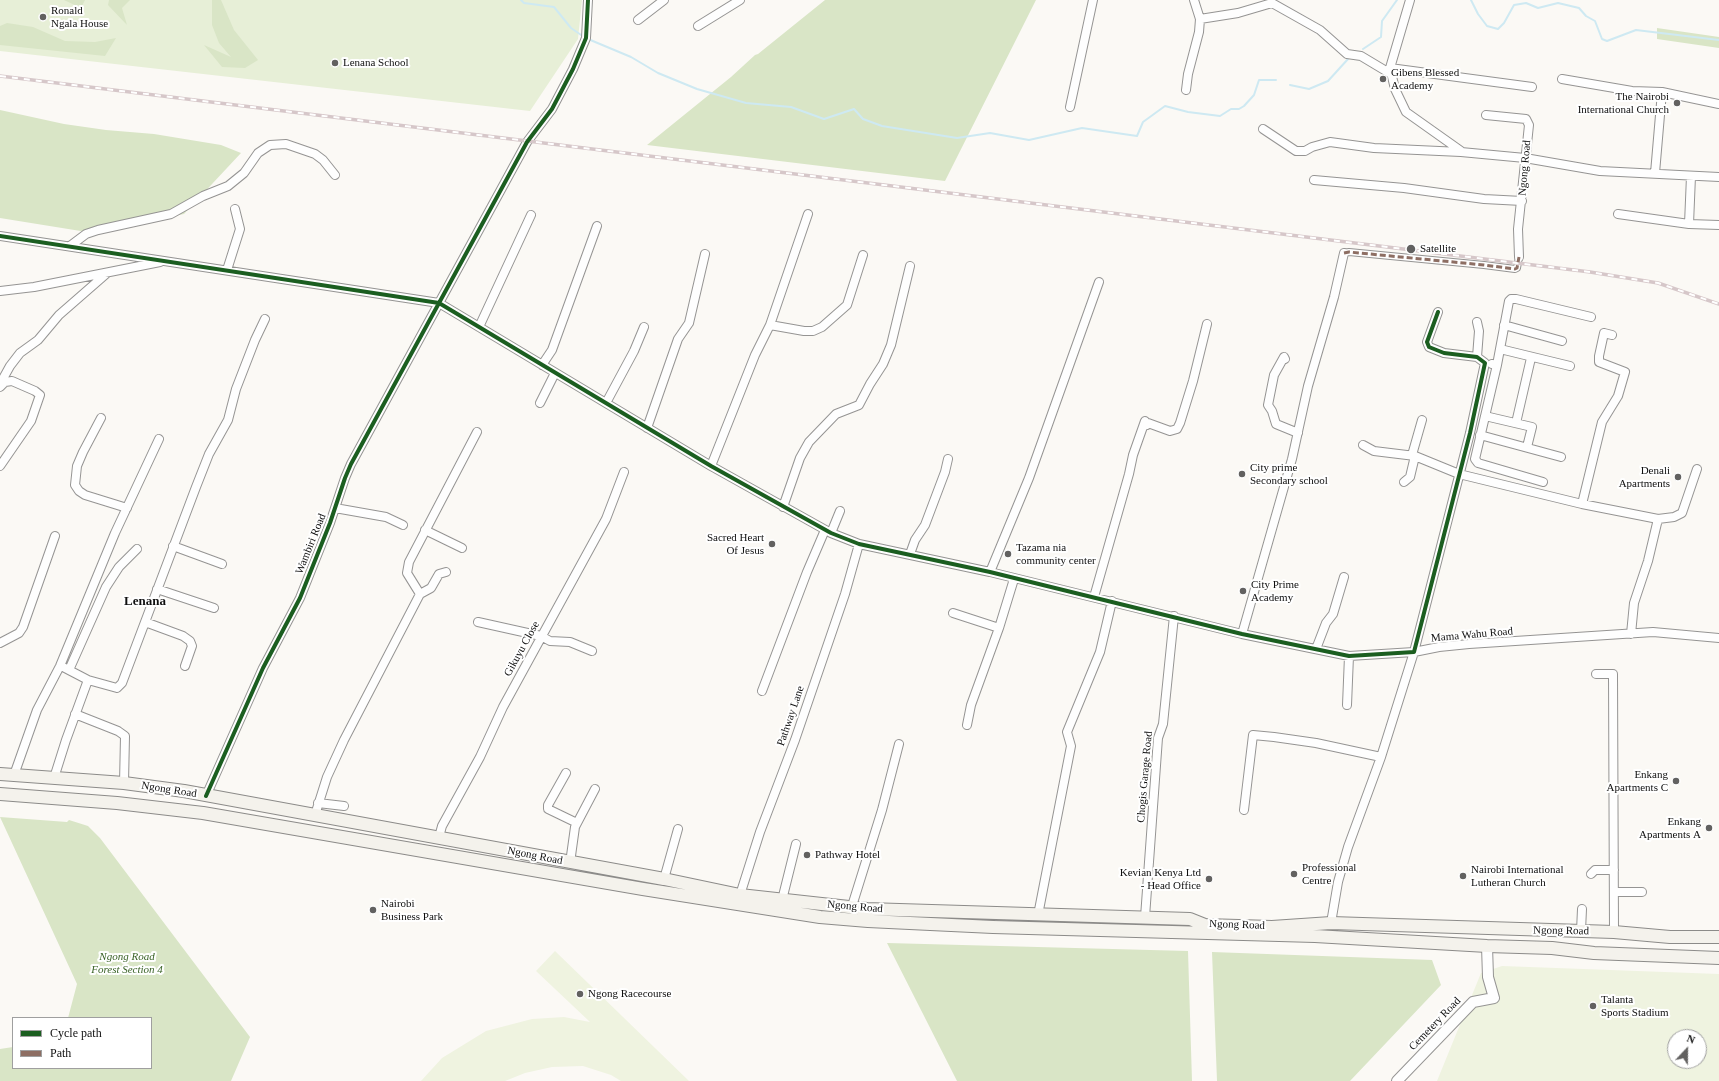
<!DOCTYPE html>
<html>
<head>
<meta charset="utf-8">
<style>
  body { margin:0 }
  #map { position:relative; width:1719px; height:1081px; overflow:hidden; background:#fbf9f5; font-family:Georgia,serif }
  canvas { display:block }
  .legend { position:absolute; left:12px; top:1017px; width:140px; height:52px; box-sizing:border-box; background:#fff; border:1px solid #9f9f9f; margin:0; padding:5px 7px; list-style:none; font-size:12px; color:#0f0f0f }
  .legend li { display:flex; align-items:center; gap:8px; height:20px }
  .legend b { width:20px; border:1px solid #9f9f9f }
  .north { position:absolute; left:1667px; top:1029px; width:40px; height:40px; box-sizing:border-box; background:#fff; border:1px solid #9f9f9f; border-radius:50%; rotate:22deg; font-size:11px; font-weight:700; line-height:16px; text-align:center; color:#0f0f0f }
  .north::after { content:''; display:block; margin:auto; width:14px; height:18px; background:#626160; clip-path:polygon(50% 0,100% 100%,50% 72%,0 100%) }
</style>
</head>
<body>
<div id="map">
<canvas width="1719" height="1081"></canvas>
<ul class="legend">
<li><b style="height:5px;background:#1b5e20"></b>Cycle path</li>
<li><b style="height:5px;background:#8d6e63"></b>Path</li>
</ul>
<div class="north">N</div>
</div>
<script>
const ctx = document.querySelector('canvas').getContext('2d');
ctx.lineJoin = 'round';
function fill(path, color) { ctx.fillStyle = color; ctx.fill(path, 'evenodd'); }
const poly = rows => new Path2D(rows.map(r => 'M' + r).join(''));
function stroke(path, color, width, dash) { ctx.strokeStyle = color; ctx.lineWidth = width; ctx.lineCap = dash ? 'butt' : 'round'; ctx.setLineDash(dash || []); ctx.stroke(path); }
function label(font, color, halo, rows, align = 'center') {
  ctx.font = font + ' Georgia,serif'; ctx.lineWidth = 4; ctx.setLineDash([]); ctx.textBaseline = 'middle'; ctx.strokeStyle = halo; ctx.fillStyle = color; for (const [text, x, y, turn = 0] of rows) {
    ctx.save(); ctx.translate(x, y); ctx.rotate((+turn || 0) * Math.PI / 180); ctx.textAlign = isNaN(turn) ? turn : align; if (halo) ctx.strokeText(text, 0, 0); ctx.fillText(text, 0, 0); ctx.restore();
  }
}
fill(poly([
  [0,0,582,0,578,39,530,111,0,51]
]), '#e7efd7');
fill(poly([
  [64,0,85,0,81,8],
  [109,0,130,0,122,8,127,25,108,5],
  [212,0,221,0,234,30,258,60,245,68,222,67,204,45,231,57,219,43,212,25],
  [825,0,1036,0,945,181,647,145,731,77,755,55,758,54],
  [7,23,33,27,65,41,95,42,116,38,105,56,0,45,0,26],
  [1657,28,1719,37,1719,48,1657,39],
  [0,110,64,124,106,130,154,134,221,145,241,153,184,214,93,233,0,218],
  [0,817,67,822,69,820,88,826,100,838,250,1037,231,1081,0,1081,0,1049,13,1047,13,1068,151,1068,151,1018,68,1018,77,984],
  [887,943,1188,951,1192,1081,957,1081],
  [1212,952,1432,960,1441,985,1350,1081,1217,1081]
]), '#d9e5c6');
fill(poly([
  [555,951,689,1081,621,1081,611,1075,583,1066,552,1067,525,1073,505,1081,421,1081,442,1058,486,1031,532,1019,564,1017,590,1022,536,971],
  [1502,966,1719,974,1719,1081,1437,1081,1481,973],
  [1675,1037,1699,1037,1699,1061,1675,1061]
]), '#eff3e0');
stroke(poly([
  [521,0,524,3,554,7,571,28,584,37],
  [1471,0,1478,14,1487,26,1498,29,1504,23,1514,5,1526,3,1538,8,1558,3,1579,8,1586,16,1595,21,1602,39,1607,41,1636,30,1719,40],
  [588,39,631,57,658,73,697,89,746,103,791,107,824,119,854,109,863,119,882,126,957,138,990,133,1029,140,1082,128,1137,136,1143,122,1165,106,1188,112,1220,116,1231,109,1239,109,1244,106,1254,95,1259,80,1276,80],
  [1363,49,1381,37,1382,21,1397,0],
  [1290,85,1309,89,1328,81,1348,59]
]), '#cee9f2', 2);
const pedestrian = poly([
  [1344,253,1349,252,1484,265,1515,269,1517,268,1519,257]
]);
const minor = poly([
  [1410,0,1390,68,1395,89,1406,112,1461,151],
  [1200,19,1238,13,1272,3,1320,30,1347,54,1361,56,1391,74],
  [638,20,664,0],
  [698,26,740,0],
  [1390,68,1532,87],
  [1562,79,1632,91,1662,92,1719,104],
  [1186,90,1188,74,1199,32,1200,19,1194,0],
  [1070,107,1093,0],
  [1486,115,1526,119,1529,125,1518,229,1519,257],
  [1263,129,1296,151,1305,151,1312,147,1330,142,1374,148,1461,152,1525,158,1600,171,1719,177],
  [1655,173,1662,92],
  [1314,180,1404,188,1484,199,1522,201],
  [1618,214,1689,224,1719,225],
  [1689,224,1691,176],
  [0,236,439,303,711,466,831,533,859,544,990,572,1242,634,1349,656,1414,652,1470,433,1485,363,1477,357,1444,353,1429,347,1427,342,1438,312],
  [70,246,86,234,98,230,171,214,203,196,228,186,244,173,258,153,270,145,286,144,315,154,323,160,335,175],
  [227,270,240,229,235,209],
  [0,291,34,287,160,262],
  [1477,322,1479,331,1477,357],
  [770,325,804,331,813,331,822,327,847,305,863,255],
  [1504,325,1562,341],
  [479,327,531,215],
  [1500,349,1570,366],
  [1285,359,1284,357,1274,375,1268,405,1272,411,1276,424,1298,433],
  [1492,364,1497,365,1509,301,1511,299,1516,299,1591,317],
  [542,365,552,350,597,226],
  [1497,365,1475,459,1478,463,1543,482],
  [0,384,10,366,20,353,38,340,59,315,106,274],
  [0,387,5,382,12,381,35,391,40,395,31,421,0,466],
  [540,403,555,373],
  [606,403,634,351,644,327],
  [1485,416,1532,427,1527,447],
  [101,418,83,452,77,466,75,485,79,491,85,495,127,508],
  [1516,423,1531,358],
  [647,428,678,339,689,323,705,254],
  [1480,435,1561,457],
  [1363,445,1374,451,1415,456,1459,474,1582,504,1658,519],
  [1412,455,1422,420],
  [711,466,755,355,770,325,808,214],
  [1404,482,1410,477,1415,456],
  [1582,504,1602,422,1618,396,1625,372,1599,362,1599,356,1604,333,1612,335],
  [783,507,800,458,809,442,836,414,859,405,870,384,883,364,891,345,910,266],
  [335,508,386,517,403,525],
  [425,530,462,548],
  [831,533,840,511],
  [173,546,222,564],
  [910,554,915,540,925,525,945,472,948,459],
  [990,572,1029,478,1099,282],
  [157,589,214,608],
  [420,594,431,588,439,574,446,572],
  [1094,597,1129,474,1133,455,1145,421,1147,425,1148,423,1170,431,1177,429,1180,423,1193,381,1207,324],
  [953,613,999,628],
  [145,622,183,636,190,641,192,646,185,666],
  [478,622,541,636,550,641,570,642,592,651],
  [1242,634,1292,459,1308,386,1334,297,1344,253],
  [1631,634,1634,603,1648,561,1658,519,1674,517,1682,513,1697,469],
  [0,643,19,633,23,627,55,536],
  [1316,649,1326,623,1333,614,1344,577],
  [69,670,106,587,119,567,137,549],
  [1596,674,1613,674,1614,932],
  [88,680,117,688,122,683,196,487,209,454,228,420,236,389,255,340,265,319],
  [762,691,807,572,825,530],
  [1347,705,1349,656],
  [75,714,118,731,125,736,124,783],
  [967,725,971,705,999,628,1014,579],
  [566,773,548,805,548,809,577,823],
  [14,775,37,710,60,666,115,533,159,439],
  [54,778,66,740,88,680,65,668],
  [206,796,263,668,300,598,330,523,345,478,351,464,527,142,552,109,573,69,586,38,588,0],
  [318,803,344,806],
  [1244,810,1253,735,1274,737,1316,743,1381,757],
  [315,815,327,777,344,740,420,594,407,573,409,562,477,432],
  [439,837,442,826,480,757,503,707,606,519,624,472],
  [570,863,575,827,595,789],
  [1591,874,1595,870,1614,870],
  [664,879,678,829],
  [1615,892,1642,892],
  [740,895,760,832,795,740,845,594,859,544],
  [782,900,796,844],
  [852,906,882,810,899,744],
  [1038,915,1071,746,1067,732,1100,652,1112,601],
  [1145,917,1158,738,1163,724,1174,616],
  [1331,923,1338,882,1348,847,1381,757,1414,652,1439,647,1469,644,1653,632,1719,638],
  [1581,931,1582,909]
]);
const tertiary = poly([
  [1397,1081,1473,1002,1494,998,1488,977,1487,946]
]);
const secondary = poly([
  [0,774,124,783,184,791,664,879,740,895,867,909,1190,919,1205,925,1272,927,1331,923,1614,932,1670,937,1719,937],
  [0,794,117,803,203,813,643,889,820,917,868,921,993,927,1315,936,1487,946,1552,948,1594,953,1719,958]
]);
stroke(pedestrian, '#959493', 8);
stroke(minor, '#959493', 10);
stroke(tertiary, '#959493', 12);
stroke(secondary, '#8c8b89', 14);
stroke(pedestrian, '#fefefe', 6);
stroke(minor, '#fefefe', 8);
stroke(tertiary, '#fefefe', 10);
stroke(secondary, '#f4f2ec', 12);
const rail = poly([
  [0,76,1590,272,1658,283,1719,304]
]);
stroke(rail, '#d6c7c9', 3.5);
stroke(rail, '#fff', 2, [6]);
stroke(poly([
  [1344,253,1349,252,1484,265,1515,269,1517,268,1519,257]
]), '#8d6e63', 3, [6, 3]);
stroke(poly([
  [0,236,439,303,711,466,831,533,859,544,990,572,1242,634,1349,656,1414,652,1470,433,1485,363,1477,357,1444,353,1429,347,1427,342,1438,312],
  [206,796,263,668,300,598,330,523,345,478,351,464,527,142,552,109,573,69,586,38,588,0]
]), '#1b5e20', 4);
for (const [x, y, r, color] of [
  [43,17,4,"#626160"],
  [335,63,4,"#626160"],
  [1383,79,4,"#626160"],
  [1677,103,4,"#626160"],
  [1411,249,5,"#626160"],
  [1242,474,4,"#626160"],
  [1678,477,4,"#626160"],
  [772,544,4,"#626160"],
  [1008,554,4,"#626160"],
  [1243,591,4,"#626160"],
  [1676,781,4,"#626160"],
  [1709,828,4,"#626160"],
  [807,855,4,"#626160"],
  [1294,874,4,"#626160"],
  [1463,876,4,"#626160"],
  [1209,879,4,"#626160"],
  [373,910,4,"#626160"],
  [580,994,4,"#626160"],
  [1593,1006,4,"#626160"]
]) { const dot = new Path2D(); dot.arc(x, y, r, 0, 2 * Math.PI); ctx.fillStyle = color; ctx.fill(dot); stroke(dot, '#fff', 1.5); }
label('11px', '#0f0f0f', '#fff', [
  ["Ronald",51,11],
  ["Ngala House",51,24],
  ["Lenana School",343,63],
  ["Gibens Blessed",1391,73],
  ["Academy",1391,86],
  ["The Nairobi",1669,97,"right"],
  ["International Church",1669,110,"right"],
  ["Satellite",1420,249],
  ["City prime",1250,468],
  ["Secondary school",1250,481],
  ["Denali",1670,471,"right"],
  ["Apartments",1670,484,"right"],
  ["Sacred Heart",764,538,"right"],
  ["Of Jesus",764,551,"right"],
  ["Tazama nia",1016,548],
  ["community center",1016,561],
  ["City Prime",1251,585],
  ["Academy",1251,598],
  ["Enkang",1668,775,"right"],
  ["Apartments C",1668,788,"right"],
  ["Enkang",1701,822,"right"],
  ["Apartments A",1701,835,"right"],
  ["Pathway Hotel",815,855],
  ["Professional",1302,868],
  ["Centre",1302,881],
  ["Nairobi International",1471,870],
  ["Lutheran Church",1471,883],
  ["Kevian Kenya Ltd",1201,873,"right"],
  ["- Head Office",1201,886,"right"],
  ["Nairobi",381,904],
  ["Business Park",381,917],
  ["Ngong Racecourse",588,994],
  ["Talanta",1601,1000],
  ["Sports Stadium",1601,1013]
], 'left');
label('11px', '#0f0f0f', '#fff', [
  ["Ngong Road",1525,168,-85],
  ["Wambiri Road",311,544,-68],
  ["Mama Wahu Road",1472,635,-5],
  ["Gikuyu Close",522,649,-61],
  ["Pathway Lane",791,716,-71],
  ["Chogis Garage Road",1145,777,-85],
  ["Ngong Road",169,790,9],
  ["Ngong Road",535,856,11],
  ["Ngong Road",855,907,5],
  ["Ngong Road",1237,925,2],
  ["Ngong Road",1561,931,1],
  ["Cemetery Road",1435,1024,-46]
]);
label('italic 11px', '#386125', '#fff', [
  ["Ngong Road",127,957],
  ["Forest Section 4",127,970]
]);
label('bold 13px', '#0f0f0f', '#fff', [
  ["Lenana",145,602]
]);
</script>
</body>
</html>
